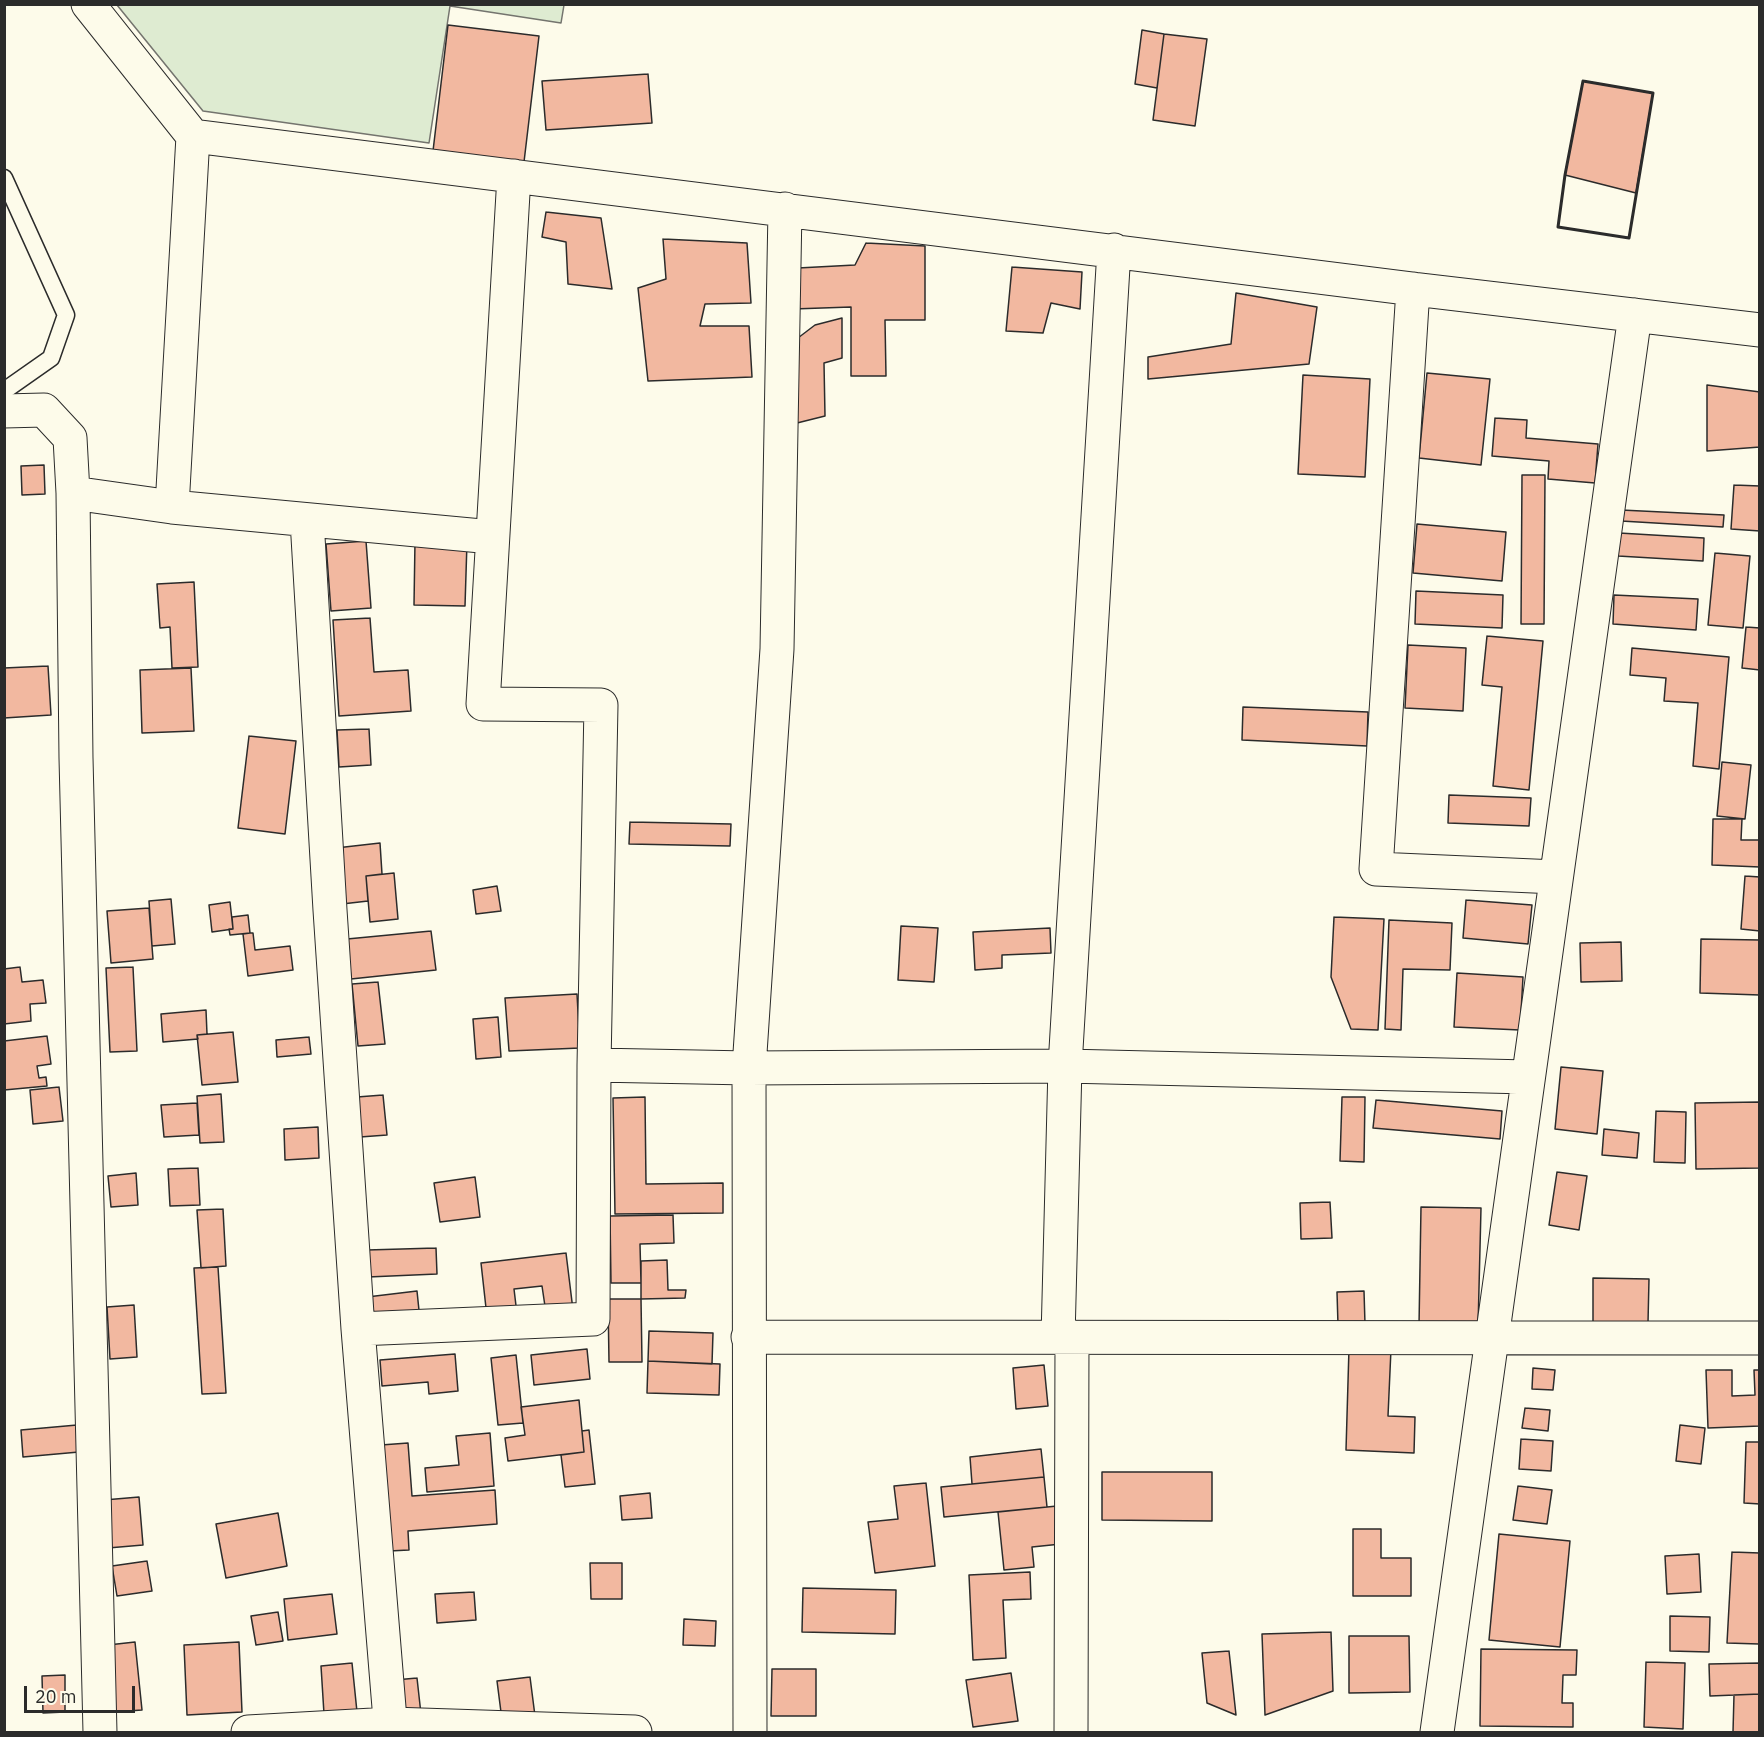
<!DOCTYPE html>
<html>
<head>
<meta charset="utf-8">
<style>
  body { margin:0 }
  #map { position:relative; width:1764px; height:1737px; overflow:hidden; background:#fdfbea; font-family:"IBM Plex Sans",sans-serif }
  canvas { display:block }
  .frame { position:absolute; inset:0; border:6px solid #2b2b2b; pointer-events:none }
  .scale { position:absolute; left:24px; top:1686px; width:111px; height:27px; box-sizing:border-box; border:3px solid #2b2b2b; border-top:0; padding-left:8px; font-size:18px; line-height:21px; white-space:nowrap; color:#2b2b2b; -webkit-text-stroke:4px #fdfbea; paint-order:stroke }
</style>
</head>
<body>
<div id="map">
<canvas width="1764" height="1737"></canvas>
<div class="frame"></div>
<div class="scale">20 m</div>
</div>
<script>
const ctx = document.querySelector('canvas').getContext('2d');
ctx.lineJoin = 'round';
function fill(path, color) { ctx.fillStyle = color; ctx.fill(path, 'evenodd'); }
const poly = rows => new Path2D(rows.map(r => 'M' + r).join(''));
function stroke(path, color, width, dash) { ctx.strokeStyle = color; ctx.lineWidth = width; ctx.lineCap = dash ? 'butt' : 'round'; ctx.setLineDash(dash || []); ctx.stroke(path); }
const green = poly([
  [117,5,564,5,561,23,450,6,429,143,203,111,117,5]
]);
fill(green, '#deebd1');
stroke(green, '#74746e', 1.5);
const building = poly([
  [448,25,539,36,524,162,433,151,448,25],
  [1142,30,1164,34,1157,88,1135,84,1142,30],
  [1164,34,1207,39,1195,126,1153,120,1164,34],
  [648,74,652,123,546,130,542,81,648,74],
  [1583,81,1653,93,1636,193,1565,175,1583,81],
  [546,212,601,218,612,289,568,284,566,242,542,237,546,212],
  [663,239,747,243,751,303,705,304,700,326,749,326,752,377,648,381,638,288,666,279,663,239],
  [866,243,925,246,925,320,885,320,886,376,851,376,851,307,793,309,798,268,855,265,866,243],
  [1012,267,1082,272,1080,309,1051,303,1043,333,1006,331,1012,267],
  [1236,293,1317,307,1309,364,1148,379,1148,357,1231,344,1236,293],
  [842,318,842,358,824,363,825,416,793,424,794,341,815,325,842,318],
  [1427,373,1490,379,1481,465,1419,458,1427,373],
  [1303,375,1370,379,1365,477,1298,474,1303,375],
  [1707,385,1760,392,1760,447,1707,451,1707,385],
  [1495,418,1527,420,1526,438,1598,444,1595,483,1548,479,1549,461,1492,456,1495,418],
  [44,465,45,494,22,495,21,466,44,465],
  [1522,475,1545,475,1544,624,1521,624,1522,475],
  [1734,485,1760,486,1760,531,1731,529,1734,485],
  [1621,510,1724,515,1723,527,1621,521,1621,510],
  [1417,524,1506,532,1502,581,1413,573,1417,524],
  [1619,533,1704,538,1703,561,1618,556,1619,533],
  [366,541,371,608,331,611,326,544,366,541],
  [415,541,467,542,465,606,414,605,415,541],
  [1715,553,1750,556,1743,628,1708,625,1715,553],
  [194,582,198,667,172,668,170,627,160,628,157,584,194,582],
  [1416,591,1503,595,1502,628,1415,624,1416,591],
  [1614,595,1698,599,1696,630,1613,624,1614,595],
  [370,618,374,672,408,670,411,711,339,716,333,620,370,618],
  [1746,627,1760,628,1760,670,1742,668,1746,627],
  [1487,636,1543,641,1529,790,1493,786,1502,687,1482,685,1487,636],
  [1408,645,1466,648,1463,711,1405,708,1408,645],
  [1632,648,1729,657,1719,769,1693,766,1698,703,1664,701,1666,678,1630,675,1632,648],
  [48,666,51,715,4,718,4,668,48,666],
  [191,668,194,731,142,733,140,670,191,668],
  [1243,707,1368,712,1367,746,1242,740,1243,707],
  [369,729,371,765,339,767,337,730,369,729],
  [249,736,296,741,285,834,238,828,249,736],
  [1722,762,1751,765,1745,819,1717,816,1722,762],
  [1449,795,1531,798,1529,826,1448,823,1449,795],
  [1713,819,1742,819,1741,840,1760,840,1760,867,1712,865,1713,819],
  [630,822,731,824,730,846,629,844,630,822],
  [380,843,382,874,366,876,368,901,342,904,336,848,380,843],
  [394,873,398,919,370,922,366,876,394,873],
  [1745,876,1760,877,1760,931,1741,929,1745,876],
  [497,886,501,911,476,914,473,890,497,886],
  [171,899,175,944,152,946,149,901,171,899],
  [1466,900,1532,905,1528,944,1463,938,1466,900],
  [230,902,233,929,212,932,209,905,230,902],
  [149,908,153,959,111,963,107,911,149,908],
  [248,915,250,933,230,935,229,929,233,929,232,917,248,915],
  [1334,917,1384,919,1378,1030,1351,1029,1331,977,1334,917],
  [1389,920,1452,923,1450,970,1403,969,1401,1030,1385,1029,1389,920],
  [901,926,938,928,934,982,898,980,901,926],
  [1050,928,1051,953,1002,955,1002,968,975,970,973,932,1050,928],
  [431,931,436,970,351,979,347,939,431,931],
  [250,933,253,933,255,950,290,946,293,970,248,976,243,934,250,933],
  [1701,939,1760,940,1760,995,1700,993,1701,939],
  [1621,942,1622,981,1581,982,1580,943,1621,942],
  [20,967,22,982,43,980,46,1003,30,1004,31,1021,4,1024,4,969,20,967],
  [133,967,137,1051,110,1052,106,968,133,967],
  [1457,973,1523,977,1520,1030,1454,1027,1457,973],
  [378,982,385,1044,358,1046,352,984,378,982],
  [577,994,580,1048,509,1051,505,998,577,994],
  [206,1010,207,1034,197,1035,198,1039,163,1042,161,1014,206,1010],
  [498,1017,501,1057,476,1059,473,1019,498,1017],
  [233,1032,238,1082,202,1085,197,1035,233,1032],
  [47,1036,51,1064,37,1066,39,1078,46,1077,47,1086,4,1090,4,1041,47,1036],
  [309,1037,311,1054,277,1057,276,1040,309,1037],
  [1561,1067,1603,1071,1597,1134,1555,1129,1561,1067],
  [59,1087,63,1121,33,1124,30,1090,59,1087],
  [221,1094,224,1142,200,1143,197,1096,221,1094],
  [383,1095,387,1135,360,1137,357,1097,383,1095],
  [645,1097,646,1184,723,1183,723,1213,615,1214,613,1098,645,1097],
  [1342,1097,1365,1097,1364,1162,1340,1161,1342,1097],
  [1376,1100,1502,1111,1500,1139,1373,1128,1376,1100],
  [1760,1102,1760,1168,1696,1169,1695,1103,1760,1102],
  [197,1103,199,1135,164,1137,161,1105,197,1103],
  [1656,1111,1686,1112,1685,1163,1654,1162,1656,1111],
  [318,1127,319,1158,285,1160,284,1129,318,1127],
  [1604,1129,1639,1133,1637,1158,1602,1155,1604,1129],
  [198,1168,200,1205,170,1206,168,1169,198,1168],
  [1557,1172,1587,1176,1579,1230,1549,1225,1557,1172],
  [136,1173,138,1205,111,1207,108,1176,136,1173],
  [475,1177,480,1217,440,1222,434,1183,475,1177],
  [1330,1202,1332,1238,1301,1239,1300,1203,1330,1202],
  [1421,1207,1481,1208,1478,1328,1419,1326,1421,1207],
  [223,1209,226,1266,201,1268,197,1210,223,1209],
  [673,1215,674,1243,640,1244,641,1283,611,1283,610,1216,673,1215],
  [436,1248,437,1274,368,1277,367,1250,436,1248],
  [566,1253,573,1310,546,1313,542,1286,514,1289,517,1314,487,1317,481,1263,566,1253],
  [667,1260,668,1290,686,1290,685,1298,641,1299,641,1261,667,1260],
  [218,1267,226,1393,202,1394,194,1268,218,1267],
  [1593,1278,1649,1279,1648,1323,1593,1322,1593,1278],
  [417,1291,420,1320,370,1326,367,1297,417,1291],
  [1364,1291,1365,1324,1338,1325,1337,1292,1364,1291],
  [608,1299,641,1299,642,1362,609,1362,608,1299],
  [134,1305,137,1357,110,1359,107,1307,134,1305],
  [649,1331,713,1333,712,1364,648,1361,649,1331],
  [1349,1348,1391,1349,1388,1416,1415,1417,1414,1453,1346,1450,1349,1348],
  [587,1349,590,1379,534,1385,531,1355,587,1349],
  [455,1354,458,1391,429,1394,428,1382,382,1386,380,1360,455,1354],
  [516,1355,523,1423,498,1425,491,1358,516,1355],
  [648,1361,720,1364,719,1395,647,1393,648,1361],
  [1044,1365,1048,1406,1016,1409,1013,1368,1044,1365],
  [1533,1368,1555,1370,1553,1390,1532,1389,1533,1368],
  [1706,1370,1732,1370,1732,1396,1755,1395,1754,1370,1760,1370,1760,1426,1708,1428,1706,1370],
  [579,1400,584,1452,508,1461,505,1438,525,1435,521,1407,579,1400],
  [1525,1408,1550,1410,1548,1431,1522,1428,1525,1408],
  [77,1425,79,1452,23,1457,21,1430,77,1425],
  [1680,1425,1705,1428,1701,1464,1676,1461,1680,1425],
  [589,1430,595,1484,565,1487,561,1455,584,1452,582,1431,589,1430],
  [490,1433,494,1486,427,1492,425,1468,459,1465,456,1436,490,1433],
  [1521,1439,1553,1441,1551,1471,1519,1469,1521,1439],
  [1746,1442,1760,1442,1760,1504,1744,1503,1746,1442],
  [408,1443,412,1496,495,1490,497,1524,408,1531,409,1550,389,1551,381,1445,408,1443],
  [1041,1449,1044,1477,972,1484,970,1457,1041,1449],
  [1102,1472,1212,1472,1212,1521,1102,1520,1102,1472],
  [1044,1477,1047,1507,944,1517,941,1487,1044,1477],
  [926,1483,935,1566,875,1573,868,1522,898,1519,894,1486,926,1483],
  [1518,1486,1552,1490,1547,1524,1513,1520,1518,1486],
  [650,1493,652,1518,622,1520,620,1496,650,1493],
  [139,1497,143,1545,108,1548,104,1500,139,1497],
  [1057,1506,1061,1544,1032,1547,1034,1567,1004,1570,998,1512,1057,1506],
  [278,1513,287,1566,226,1578,216,1524,278,1513],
  [1353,1529,1381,1529,1381,1558,1411,1558,1411,1596,1353,1596,1353,1529],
  [1499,1534,1570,1541,1560,1647,1489,1640,1499,1534],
  [1732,1552,1760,1553,1759,1644,1727,1643,1732,1552],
  [1699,1554,1701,1592,1667,1594,1665,1556,1699,1554],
  [147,1561,152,1591,117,1596,112,1566,147,1561],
  [590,1563,622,1563,622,1599,591,1599,590,1563],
  [1030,1572,1031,1599,1003,1600,1006,1658,973,1660,969,1575,1030,1572],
  [803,1588,896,1590,895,1634,802,1632,803,1588],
  [474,1592,476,1620,437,1623,435,1594,474,1592],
  [332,1594,337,1634,288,1640,284,1599,332,1594],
  [278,1612,283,1641,256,1645,251,1616,278,1612],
  [1670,1616,1710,1617,1709,1652,1670,1651,1670,1616],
  [684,1619,716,1621,715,1646,683,1645,684,1619],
  [1331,1632,1333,1691,1265,1715,1262,1634,1331,1632],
  [1349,1636,1409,1636,1410,1692,1349,1693,1349,1636],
  [135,1642,142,1710,114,1712,108,1645,135,1642],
  [239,1642,242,1712,187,1715,184,1645,239,1642],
  [1481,1649,1577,1650,1576,1675,1563,1675,1562,1703,1573,1703,1573,1727,1480,1726,1481,1649],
  [1229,1651,1236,1715,1207,1703,1202,1653,1229,1651],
  [1646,1662,1685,1663,1683,1729,1644,1727,1646,1662],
  [352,1663,357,1712,324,1714,321,1666,352,1663],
  [1760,1663,1760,1694,1710,1696,1709,1664,1760,1663],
  [772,1669,816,1669,816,1716,771,1716,772,1669],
  [1011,1673,1018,1721,973,1727,966,1680,1011,1673],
  [65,1675,65,1712,43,1713,42,1676,65,1675],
  [530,1677,535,1716,502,1720,497,1681,530,1677],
  [417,1678,421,1714,399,1717,395,1680,417,1678],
  [1760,1694,1760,1732,1733,1732,1734,1695,1760,1694]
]);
fill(building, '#f2b8a0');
stroke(building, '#2b2b2b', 1.5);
const lane = poly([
  [4,178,66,315,51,358,4,391]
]);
const street = poly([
  [88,4,193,136,1413,289,1760,330],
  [1413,289,1376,869,1556,877],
  [4,411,44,410,70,438,73,493],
  [172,507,492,537],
  [307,520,330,910,358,1329,391,1732],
  [594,1065,749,1068,1065,1066,1528,1077],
  [358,1329,593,1319,594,1065,601,705,483,704,514,176],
  [748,1337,1760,1338],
  [1058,1338,1065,1066,1114,250],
  [100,1732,76,758,73,493,172,507,193,136],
  [248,1732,391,1724,635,1732],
  [750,1732,749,1068,777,649,785,209],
  [1071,1732,1072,1337],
  [1437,1732,1635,315]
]);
stroke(lane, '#2b2b2b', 19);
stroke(street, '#2b2b2b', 35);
stroke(lane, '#fdfbea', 16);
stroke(street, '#fdfbea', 33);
stroke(poly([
  [1583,81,1653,93,1629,238,1558,227,1565,175,1583,81]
]), '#2b2b2b', 3);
</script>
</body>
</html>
